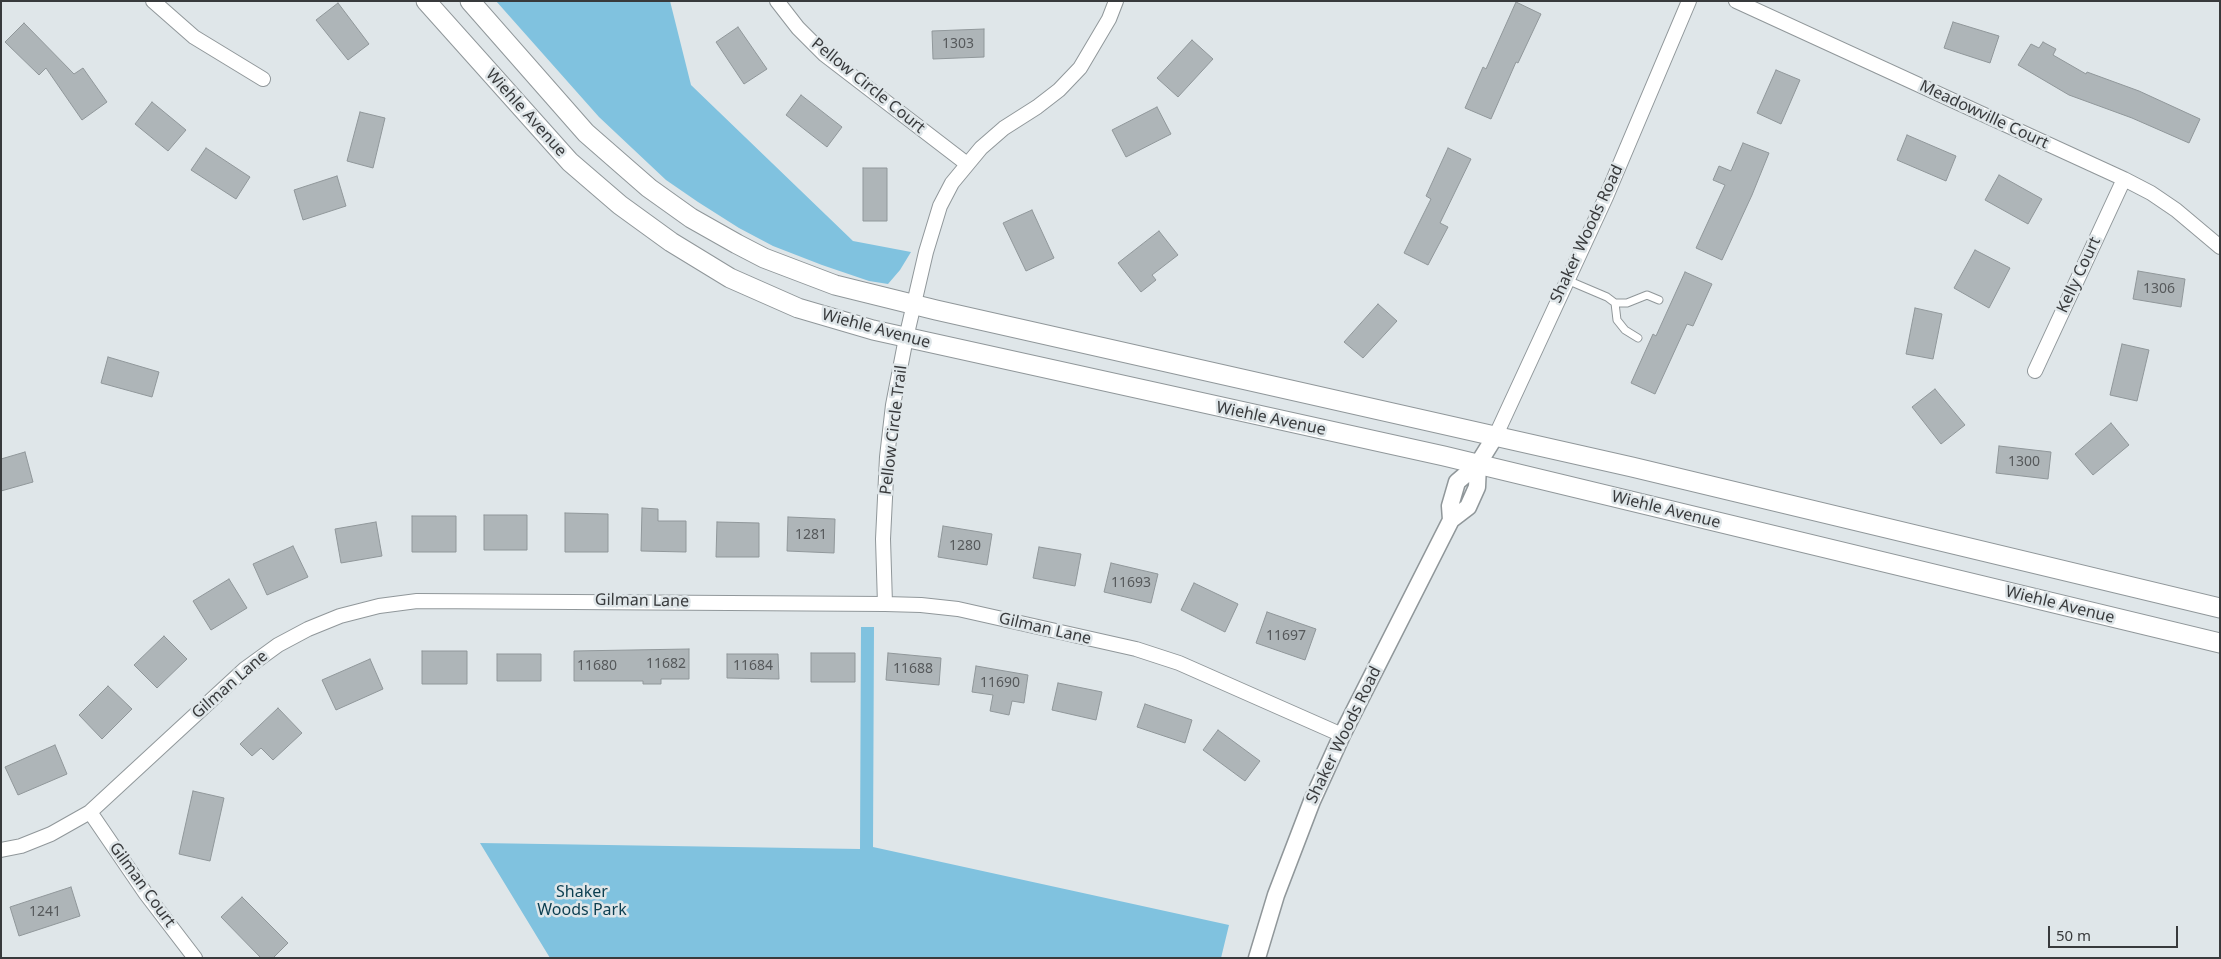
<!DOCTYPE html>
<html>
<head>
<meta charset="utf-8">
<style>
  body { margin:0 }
  #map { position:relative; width:2221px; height:959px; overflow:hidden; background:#dfe6e9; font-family:"Noto Sans",sans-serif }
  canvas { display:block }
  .frame { position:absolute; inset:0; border:2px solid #383a3c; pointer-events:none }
  .scale { position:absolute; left:2048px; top:926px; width:130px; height:22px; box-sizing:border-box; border:2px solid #383a3c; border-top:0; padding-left:6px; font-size:15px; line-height:18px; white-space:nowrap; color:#383a3c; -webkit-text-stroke:4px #dfe6e9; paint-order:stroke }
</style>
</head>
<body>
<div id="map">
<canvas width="2221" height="959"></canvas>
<div class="frame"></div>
<div class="scale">50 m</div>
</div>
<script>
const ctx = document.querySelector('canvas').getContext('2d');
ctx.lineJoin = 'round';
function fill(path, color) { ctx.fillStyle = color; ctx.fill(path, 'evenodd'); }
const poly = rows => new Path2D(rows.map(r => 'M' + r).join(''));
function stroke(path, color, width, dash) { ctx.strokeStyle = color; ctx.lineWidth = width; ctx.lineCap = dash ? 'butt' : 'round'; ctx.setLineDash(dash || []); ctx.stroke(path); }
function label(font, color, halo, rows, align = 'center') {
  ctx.font = font + ' "Noto Sans",sans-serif'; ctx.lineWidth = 5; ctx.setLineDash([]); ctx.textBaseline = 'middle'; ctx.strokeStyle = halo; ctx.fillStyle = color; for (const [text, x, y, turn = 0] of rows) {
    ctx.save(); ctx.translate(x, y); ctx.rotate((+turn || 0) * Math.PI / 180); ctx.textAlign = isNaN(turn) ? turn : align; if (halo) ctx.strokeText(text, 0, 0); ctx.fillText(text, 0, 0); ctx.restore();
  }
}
fill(poly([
  [496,1,670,1,691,85,853,241,911,252,900,270,888,284,869,281,822,265,773,246,739,228,698,202,666,180,599,117],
  [861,627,874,627,873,847,1229,925,1221,958,550,958,480,843,860,849]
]), '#80c2df');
const building = poly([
  [1516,2,1541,14,1518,63,1516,62,1491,119,1465,108,1483,67,1486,69,1516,2],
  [338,3,369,44,348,60,316,20,338,3],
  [1953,22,1999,36,1990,63,1944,48,1953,22],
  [24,23,74,74,83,68,107,102,82,120,46,68,39,75,5,42,24,23],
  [738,27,767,69,744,84,716,42,738,27],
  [984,29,984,57,933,59,932,31,984,29],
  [1192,40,1213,59,1178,97,1157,78,1192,40],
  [2043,42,2056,49,2053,55,2086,74,2087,72,2139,91,2200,119,2189,143,2132,118,2069,95,2018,65,2031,44,2039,48,2043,42],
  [1776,70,1800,80,1781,124,1757,113,1776,70],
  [801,95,842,127,827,147,786,115,801,95],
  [152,102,186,130,168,151,135,124,152,102],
  [1157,107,1171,134,1126,157,1112,130,1157,107],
  [360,112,385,118,373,168,347,161,360,112],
  [1907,135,1956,156,1946,181,1897,160,1907,135],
  [1743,143,1769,153,1752,195,1722,260,1696,248,1725,185,1713,180,1719,166,1731,171,1743,143],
  [206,148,250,177,236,199,191,170,206,148],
  [1448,148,1471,159,1440,223,1448,227,1428,265,1404,253,1431,199,1426,196,1448,148],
  [863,168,887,168,887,221,863,221,863,168],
  [1999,175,2042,199,2028,224,1985,200,1999,175],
  [337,176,346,206,303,220,294,190,337,176],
  [1032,210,1054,258,1026,271,1003,223,1032,210],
  [1159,231,1178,255,1152,275,1156,280,1141,292,1118,263,1159,231],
  [1975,250,2010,268,1989,308,1954,288,1975,250],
  [2138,271,2185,279,2181,307,2133,299,2138,271],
  [1685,272,1712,284,1693,326,1687,324,1655,394,1631,383,1653,334,1656,336,1685,272],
  [1378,304,1397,321,1363,358,1344,342,1378,304],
  [1915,308,1942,314,1933,359,1906,354,1915,308],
  [2122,344,2149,350,2137,401,2110,395,2122,344],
  [108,357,159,372,152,397,101,383,108,357],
  [1935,389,1965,425,1941,444,1912,407,1935,389],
  [2111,423,2129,445,2093,475,2075,454,2111,423],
  [1999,446,2051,452,2048,479,1996,473,1999,446],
  [25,452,33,482,1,491,1,459,25,452],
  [642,508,658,509,658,521,686,521,686,552,641,551,642,508],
  [565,513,608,514,608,552,565,552,565,513],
  [484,515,527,515,527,550,484,550,484,515],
  [412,516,456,516,456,552,412,552,412,516],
  [788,517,835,519,834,553,787,551,788,517],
  [376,522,382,556,341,563,335,529,376,522],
  [717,522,759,523,759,557,716,557,717,522],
  [943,526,992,534,987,565,938,557,943,526],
  [293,546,308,577,267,595,253,564,293,546],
  [1039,547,1081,554,1075,586,1033,578,1039,547],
  [1111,563,1158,574,1151,603,1104,592,1111,563],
  [229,579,247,608,211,630,193,601,229,579],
  [1194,583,1238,604,1225,632,1181,610,1194,583],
  [1267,612,1316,629,1305,660,1256,643,1267,612],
  [164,636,187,659,157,688,134,665,164,636],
  [689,649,689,679,661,679,661,684,643,684,643,681,574,681,574,651,689,649],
  [422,651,467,651,467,684,422,684,422,651],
  [811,653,855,653,855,682,811,682,811,653],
  [888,653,941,658,939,685,886,680,888,653],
  [497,654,541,654,541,681,497,681,497,654],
  [727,654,778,654,779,679,727,678,727,654],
  [370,659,383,689,336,710,322,680,370,659],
  [976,666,1028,675,1024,703,1012,701,1009,715,990,711,993,695,972,692,976,666],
  [1058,683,1102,692,1096,720,1052,710,1058,683],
  [108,686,132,709,102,739,79,715,108,686],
  [1145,704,1192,720,1185,743,1137,727,1145,704],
  [278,708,302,733,273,760,261,748,252,756,240,744,278,708],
  [1218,730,1260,761,1245,781,1203,750,1218,730],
  [55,745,67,774,18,795,5,767,55,745],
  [193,791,224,798,210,861,179,854,193,791],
  [71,887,80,916,19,936,10,907,71,887],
  [242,897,288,943,273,958,261,958,221,917,242,897]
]);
fill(building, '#aeb5b8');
stroke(building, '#90979a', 1);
const service = poly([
  [1567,280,1607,297,1615,303,1627,303,1647,295,1659,300],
  [1615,303,1617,320,1625,330,1638,338]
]);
const minor = poly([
  [153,1,194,37,263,79],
  [777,1,798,28,825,55,967,164],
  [1736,1,2124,179,2151,193,2176,210,2220,247],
  [2035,371,2124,179],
  [1496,435,1606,197,1689,1],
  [885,604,883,539,887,457,893,405,906,338,926,252,940,206,952,183,981,148,1004,128,1037,107,1059,90,1080,68,1109,19,1116,1],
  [90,812,146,894,195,958],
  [1,850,21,846,51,834,90,812,245,669,278,645,308,629,340,616,379,606,417,601,885,604,921,605,958,609,1136,649,1179,663,1342,735]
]);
const tertiary = poly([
  [1451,520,1450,506,1457,482,1478,464,1496,435],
  [1257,958,1276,895,1312,801,1342,735,1451,520,1468,507,1477,487,1478,464]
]);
const secondary = poly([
  [426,1,570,162,620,205,671,242,730,278,798,308,873,330,1444,456,2220,643],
  [470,1,586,133,649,188,691,218,737,244,764,258,835,285,936,310,1632,467,2220,608]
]);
stroke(service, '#90979a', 9);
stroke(minor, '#90979a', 16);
stroke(tertiary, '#90979a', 19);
stroke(secondary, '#90979a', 21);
stroke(service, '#fff', 7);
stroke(minor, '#fff', 14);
stroke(tertiary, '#fff', 16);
stroke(secondary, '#fff', 19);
label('14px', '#56595b', null, [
  ["1303",958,44],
  ["1306",2159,289],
  ["1300",2024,462],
  ["1281",811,535],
  ["1280",965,546],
  ["11693",1131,583],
  ["11697",1286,636],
  ["11682",666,664],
  ["11680",597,666],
  ["11684",753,666],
  ["11688",913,669],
  ["11690",1000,683],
  ["1241",45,912]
]);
label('16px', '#383a3c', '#dfe6e9', [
  ["Pellow Circle Court",868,86,39],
  ["Wiehle Avenue",526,113,48],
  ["Meadowville Court",1984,115,25],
  ["Shaker Woods Road",1587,234,-65],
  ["Kelly Court",2079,275,-65],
  ["Wiehle Avenue",876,329,15],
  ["Wiehle Avenue",1271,419,12],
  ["Pellow Circle Trail",894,430,-83],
  ["Wiehle Avenue",1666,510,14],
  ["Gilman Lane",642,601,1],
  ["Wiehle Avenue",2060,605,14],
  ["Gilman Lane",1045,629,13],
  ["Gilman Lane",230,685,-41],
  ["Shaker Woods Road",1344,735,-64],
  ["Gilman Court",142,885,54]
]);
label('16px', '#0b3e50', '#dfe6e9', [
  ["Shaker",582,892],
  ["Woods Park",582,910]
]);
</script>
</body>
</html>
